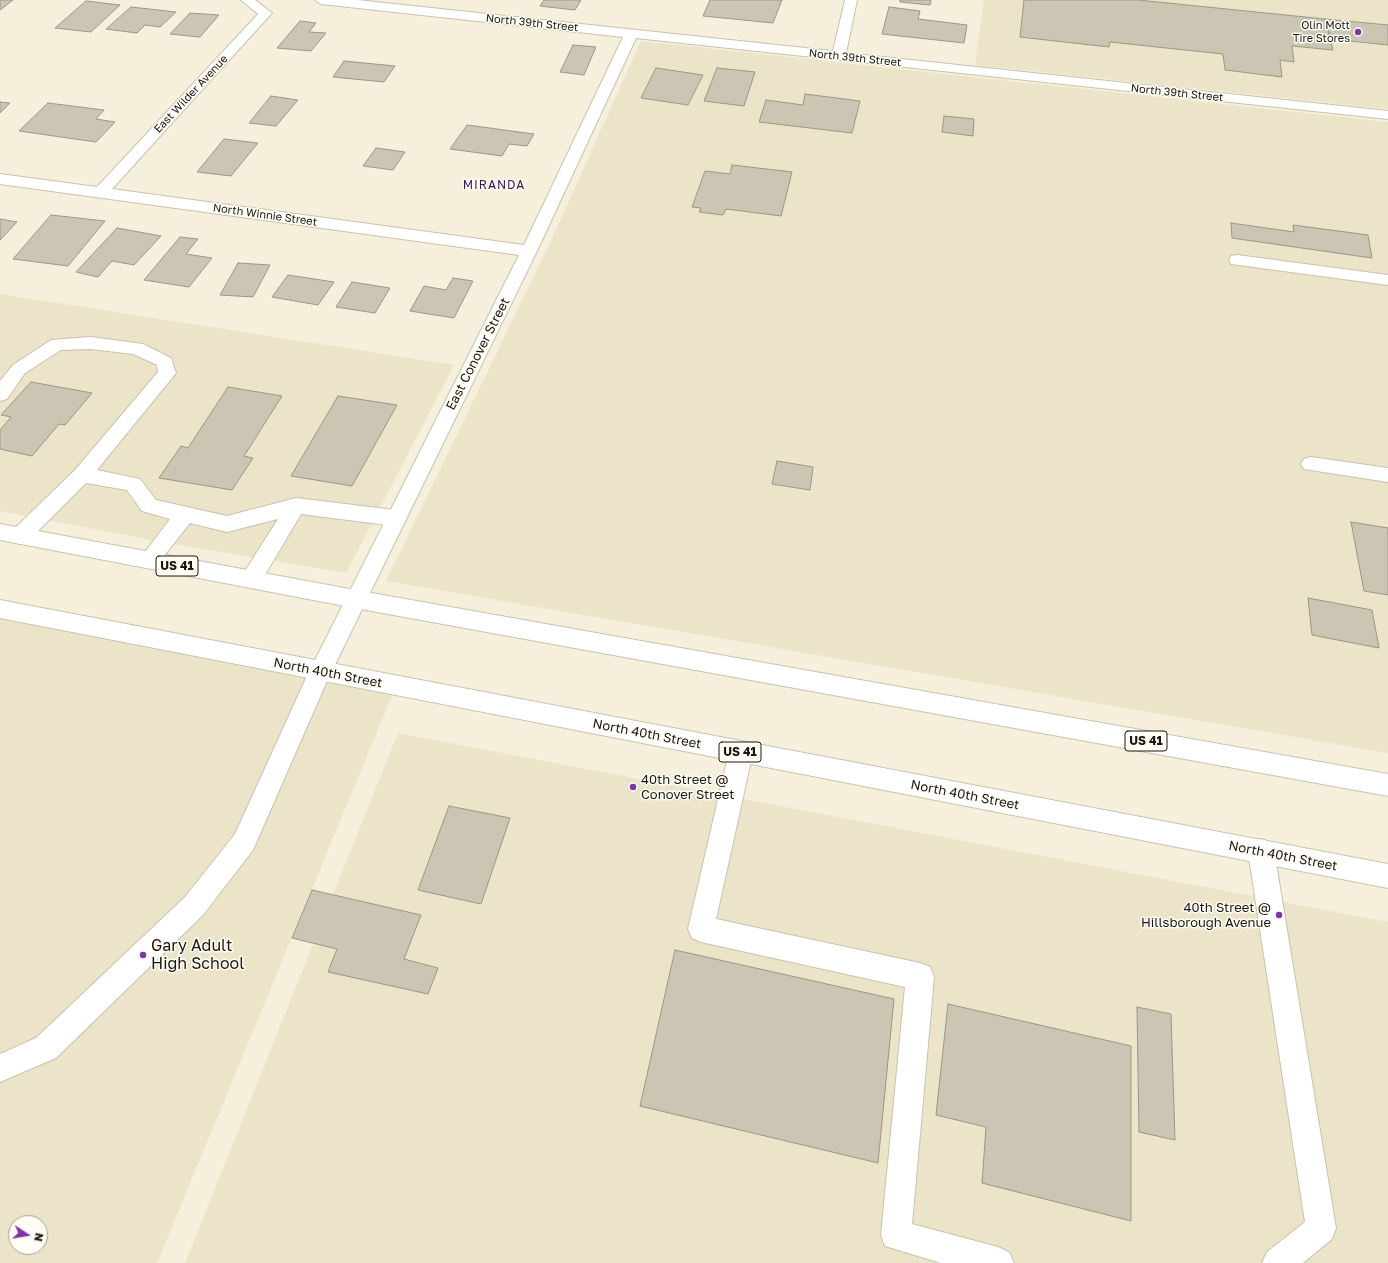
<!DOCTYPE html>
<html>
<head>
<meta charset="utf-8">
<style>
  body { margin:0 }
  #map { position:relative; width:1388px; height:1263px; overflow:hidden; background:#f5efdb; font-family:"Golos Text",sans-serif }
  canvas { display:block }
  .north { position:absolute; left:8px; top:1215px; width:40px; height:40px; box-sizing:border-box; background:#fffdf5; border:1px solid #a3a19a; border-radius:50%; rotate:102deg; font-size:11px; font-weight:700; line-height:16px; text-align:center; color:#1a1811 }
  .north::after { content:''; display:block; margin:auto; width:14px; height:18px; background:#7e35a8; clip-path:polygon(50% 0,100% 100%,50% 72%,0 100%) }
</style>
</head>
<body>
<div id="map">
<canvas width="1388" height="1263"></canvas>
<div class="north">N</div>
</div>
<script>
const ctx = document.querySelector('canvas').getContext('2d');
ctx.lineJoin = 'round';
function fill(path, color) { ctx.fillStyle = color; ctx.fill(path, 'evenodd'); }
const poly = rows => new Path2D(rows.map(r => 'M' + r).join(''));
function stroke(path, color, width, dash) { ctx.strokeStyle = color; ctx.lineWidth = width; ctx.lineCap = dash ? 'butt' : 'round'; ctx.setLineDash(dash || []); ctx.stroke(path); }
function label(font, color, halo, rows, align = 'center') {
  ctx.font = font + ' "Golos Text",sans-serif'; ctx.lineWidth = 3; ctx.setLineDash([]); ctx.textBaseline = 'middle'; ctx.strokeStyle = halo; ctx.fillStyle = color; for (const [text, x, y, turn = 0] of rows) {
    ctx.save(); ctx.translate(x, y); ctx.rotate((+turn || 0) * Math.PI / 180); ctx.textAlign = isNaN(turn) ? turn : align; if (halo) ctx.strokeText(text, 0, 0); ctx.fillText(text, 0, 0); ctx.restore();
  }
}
fill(poly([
  [984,0,1388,0,1388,109,975,65],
  [641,41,1388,122,1388,753,386,581,549,245],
  [0,294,454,365,346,573,157,541,0,511],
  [0,609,396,686,157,1263,0,1263],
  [16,1223,40,1223,40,1247,16,1247],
  [398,733,1388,922,1388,1263,185,1263]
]), '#ece4c9');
const building = poly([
  [0,0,13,0,0,10,0,0],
  [544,0,581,0,575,10,540,6,544,0],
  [710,0,782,0,773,23,703,16,710,0],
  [900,0,931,0,930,5,900,2,900,0],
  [1024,0,1138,0,1325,19,1333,50,1292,46,1294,62,1280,60,1282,77,1225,70,1223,54,1110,42,1109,47,1020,37,1024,0],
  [86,1,120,5,91,32,55,28,86,1],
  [131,7,176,12,160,27,145,25,137,33,106,29,131,7],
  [889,7,920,11,918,19,967,25,964,43,882,34,889,7],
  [190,13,219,15,200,37,170,34,190,13],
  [1325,19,1388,25,1388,45,1331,39,1325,19],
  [300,21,316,23,309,32,326,33,311,51,277,48,300,21],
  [573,45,596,47,584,75,560,72,573,45],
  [344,61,395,66,384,82,333,77,344,61],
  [656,68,703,75,688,105,641,98,656,68],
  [717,68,755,72,744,106,704,101,717,68],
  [805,94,860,101,852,133,759,122,766,100,803,105,805,94],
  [271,96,298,100,276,126,249,123,271,96],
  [0,102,10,103,0,113,0,102],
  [48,103,104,110,96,119,115,122,96,142,19,131,48,103],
  [944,116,974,119,973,136,942,132,944,116],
  [467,125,534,134,527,146,509,144,502,156,450,149,467,125],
  [224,139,258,143,231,176,197,172,224,139],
  [376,148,405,152,393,170,363,166,376,148],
  [732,165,792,172,781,216,726,209,723,215,699,212,701,208,692,207,705,171,730,174,732,165],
  [51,215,105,221,68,266,13,259,51,215],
  [0,219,17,222,0,240,0,219],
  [1231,223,1294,232,1293,225,1368,235,1372,258,1232,238,1231,223],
  [117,228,161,236,134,265,112,261,98,277,76,272,117,228],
  [180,237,198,239,186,254,212,258,189,287,144,280,180,237],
  [238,263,270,265,253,297,220,295,238,263],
  [288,275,334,282,318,305,272,297,288,275],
  [453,278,473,281,454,318,410,311,424,286,446,290,453,278],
  [352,282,390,288,375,313,336,307,352,282],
  [31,382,92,393,65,425,59,424,32,456,0,449,0,430,11,417,1,415,31,382],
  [228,387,282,396,244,456,253,458,232,490,159,478,181,446,188,448,228,387],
  [338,396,397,405,352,486,291,476,338,396],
  [777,461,813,467,810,490,772,484,777,461],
  [1351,522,1388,528,1388,595,1364,591,1351,522],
  [1308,598,1372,610,1379,648,1312,635,1308,598],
  [449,806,510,818,481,904,418,890,449,806],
  [312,890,421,915,404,959,438,968,428,994,328,972,337,949,292,938,312,890],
  [675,950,894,999,878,1163,640,1106,675,950],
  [948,1004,1131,1046,1131,1221,982,1183,986,1127,936,1115,948,1004],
  [1137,1007,1171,1014,1175,1140,1139,1132,1137,1007]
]);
fill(building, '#cbc6b3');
stroke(building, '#9c9784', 1);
const lane = poly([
  [1237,255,1388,275,1388,285,1231,264,1229,260,1231,256,1237,255],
  [91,337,143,344,171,358,176,373,97,470,140,479,156,500,227,516,296,498,395,510,402,512,405,518,402,524,395,526,301,514,259,585,251,588,243,585,240,579,278,519,227,532,190,523,156,566,149,568,142,566,139,560,170,519,142,511,127,490,86,483,27,542,20,544,13,542,10,536,13,530,75,470,158,372,157,365,133,354,91,349,61,350,25,373,7,399,0,401,0,381,13,365,51,340,91,337],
  [1311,457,1388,468,1388,482,1304,469,1301,464,1304,459,1311,457],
  [320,662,328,665,331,672,253,850,203,915,56,1058,0,1082,0,1054,36,1038,185,897,235,834,312,665,320,662],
  [741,741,749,744,753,752,716,919,920,963,930,967,934,977,912,1224,998,1247,1009,1252,1014,1263,941,1263,885,1246,881,1235,905,987,701,942,692,938,688,929,729,752,733,744,741,741],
  [1261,839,1270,842,1274,851,1336,1228,1332,1239,1303,1263,1262,1263,1267,1252,1305,1222,1248,851,1252,842,1261,839]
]);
const street = poly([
  [241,0,255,0,272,13,112,189,524,245,623,37,321,4,315,0,357,0,833,51,845,0,857,0,846,53,1388,111,1388,119,636,38,537,251,328,679,320,682,312,679,309,672,519,255,0,184,0,174,97,187,258,14,241,0]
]);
const primary = poly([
  [0,524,355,590,1388,774,1388,796,355,608,0,540,0,524],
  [0,600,1388,864,1388,888,0,618,0,600]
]);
stroke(lane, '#c8c2af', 2);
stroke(street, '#c8c2af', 2);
stroke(primary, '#c8c2af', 2);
fill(lane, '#fff');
fill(street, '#fff');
fill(primary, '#fff');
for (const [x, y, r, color] of [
  [1358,32,4,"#7e35a8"],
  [633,787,4,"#7e35a8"],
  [1279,915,4,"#7e35a8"],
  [143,955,4,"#7e35a8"]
]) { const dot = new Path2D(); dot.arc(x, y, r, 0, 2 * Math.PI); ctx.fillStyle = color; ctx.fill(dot); stroke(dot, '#fffdf5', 1.5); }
label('11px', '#1a1811', '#fffdf5', [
  ["North 39th Street",532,23,6],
  ["North 39th Street",855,58,6],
  ["North 39th Street",1177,93,6],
  ["East Wilder Avenue",191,94,-47],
  ["North Winnie Street",265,215,8]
]);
label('11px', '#1a1811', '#fffdf5', [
  ["Olin Mott",1350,26],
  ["Tire Stores",1350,39]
], 'right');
ctx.letterSpacing = '1px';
label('12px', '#3a174e', '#fffdf5', [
  ["MIRANDA",494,185]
]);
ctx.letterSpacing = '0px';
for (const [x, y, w] of [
  [177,566,42],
  [1146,741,42],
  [740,752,42]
]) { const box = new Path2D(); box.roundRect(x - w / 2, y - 10, w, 20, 3); ctx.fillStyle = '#fffdf5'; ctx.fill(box); stroke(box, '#1a1811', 1); }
label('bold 12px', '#1a1811', null, [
  ["US 41",177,566],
  ["US 41",1146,741],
  ["US 41",740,752]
]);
label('13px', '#1a1811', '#fffdf5', [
  ["East Conover Street",478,354,-63],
  ["North 40th Street",328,673,11],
  ["North 40th Street",647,734,11],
  ["North 40th Street",965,795,11],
  ["North 40th Street",1283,856,11]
]);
label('13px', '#1a1811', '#fffdf5', [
  ["40th Street @",641,780],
  ["Conover Street",641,795],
  ["40th Street @",1271,908,"right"],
  ["Hillsborough Avenue",1271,923,"right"]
], 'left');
label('16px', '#1a1811', '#fffdf5', [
  ["Gary Adult",151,946],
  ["High School",151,964]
], 'left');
</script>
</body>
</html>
